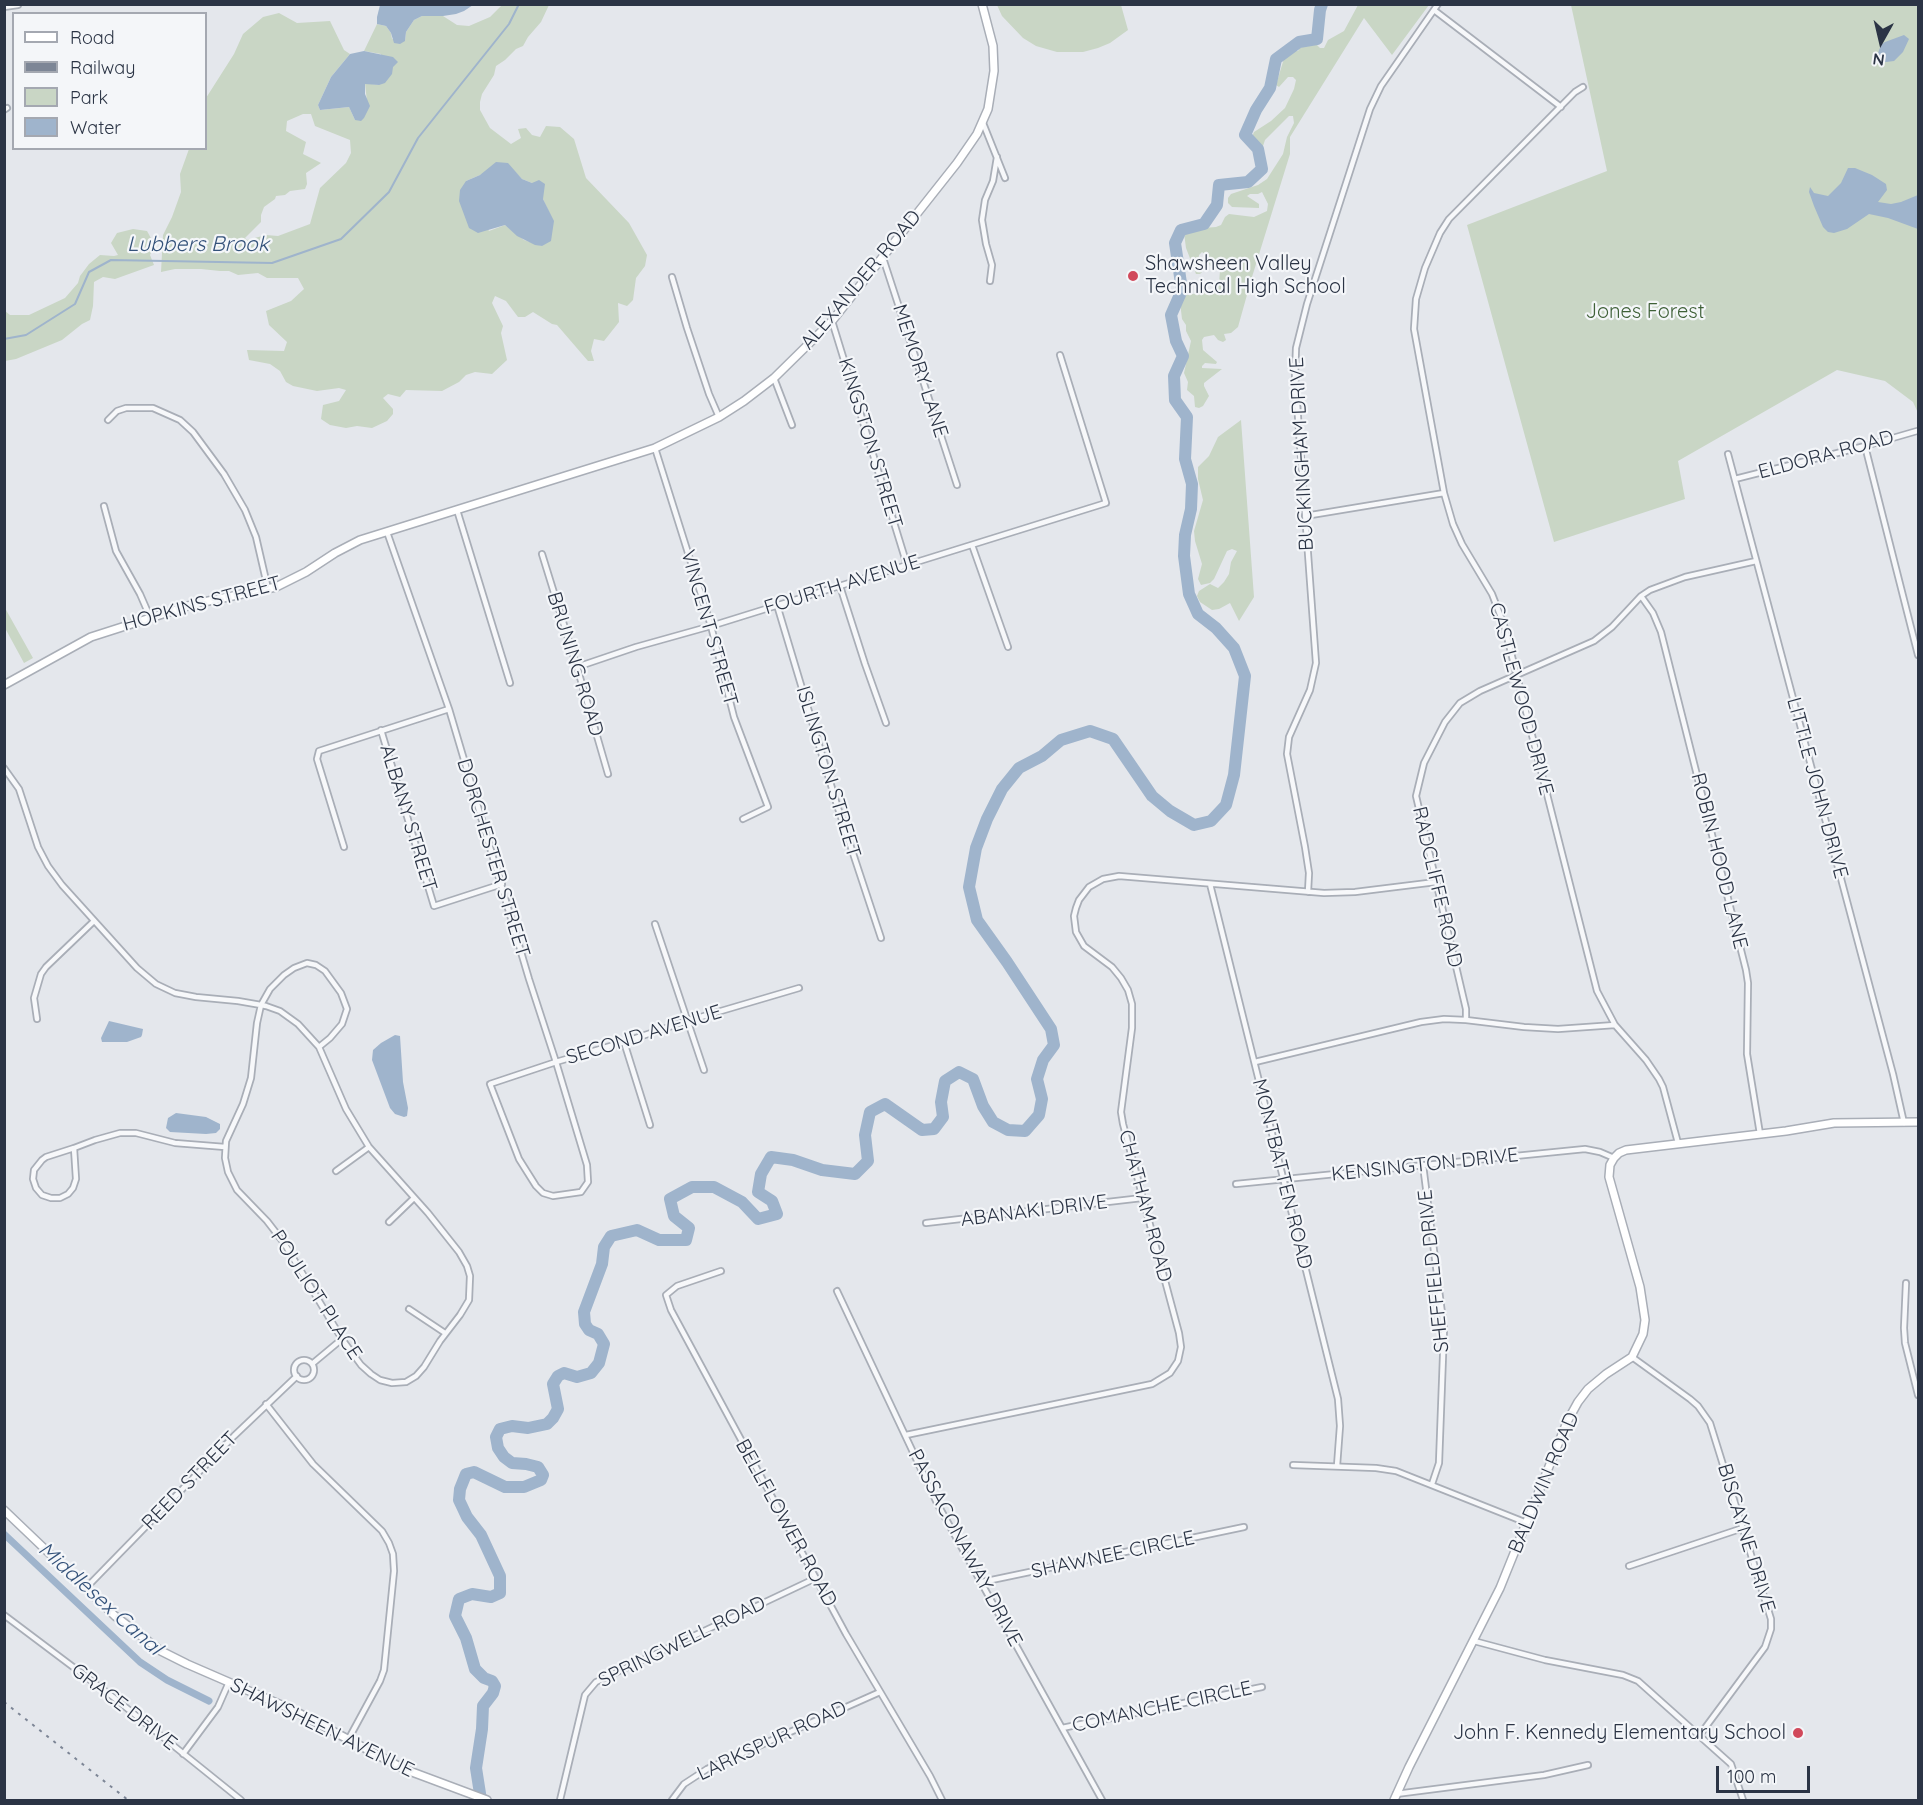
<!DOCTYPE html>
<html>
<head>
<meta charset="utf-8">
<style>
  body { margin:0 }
  #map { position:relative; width:1923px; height:1805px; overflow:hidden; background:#e4e7ec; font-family:Quicksand,sans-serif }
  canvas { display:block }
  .frame { position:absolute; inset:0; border:6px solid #2b3445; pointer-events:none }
  .legend { position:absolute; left:12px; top:12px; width:195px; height:138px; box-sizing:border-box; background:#f4f6f9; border:2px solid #a4a8b1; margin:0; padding:8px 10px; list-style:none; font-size:18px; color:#2b3445 }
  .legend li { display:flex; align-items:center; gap:12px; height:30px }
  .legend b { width:30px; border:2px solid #a4a8b1 }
  .north { position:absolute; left:1851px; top:12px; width:60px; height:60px; -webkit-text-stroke:4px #f4f6f9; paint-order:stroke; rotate:188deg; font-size:16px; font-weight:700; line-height:24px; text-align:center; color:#2b3445 }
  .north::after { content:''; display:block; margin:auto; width:21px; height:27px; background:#2b3445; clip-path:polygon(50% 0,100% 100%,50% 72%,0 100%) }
  .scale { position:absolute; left:1716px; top:1766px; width:94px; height:27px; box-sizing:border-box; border:3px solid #2b3445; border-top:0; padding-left:8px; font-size:18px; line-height:21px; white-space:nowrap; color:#2b3445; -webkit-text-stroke:4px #f4f6f9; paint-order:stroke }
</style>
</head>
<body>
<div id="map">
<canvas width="1923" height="1805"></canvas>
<div class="frame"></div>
<ul class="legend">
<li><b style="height:8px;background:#fff"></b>Road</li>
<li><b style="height:8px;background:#7d8696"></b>Railway</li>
<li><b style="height:16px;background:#c9d6c5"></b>Park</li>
<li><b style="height:16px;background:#9fb4cc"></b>Water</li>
</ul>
<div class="north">N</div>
<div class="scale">100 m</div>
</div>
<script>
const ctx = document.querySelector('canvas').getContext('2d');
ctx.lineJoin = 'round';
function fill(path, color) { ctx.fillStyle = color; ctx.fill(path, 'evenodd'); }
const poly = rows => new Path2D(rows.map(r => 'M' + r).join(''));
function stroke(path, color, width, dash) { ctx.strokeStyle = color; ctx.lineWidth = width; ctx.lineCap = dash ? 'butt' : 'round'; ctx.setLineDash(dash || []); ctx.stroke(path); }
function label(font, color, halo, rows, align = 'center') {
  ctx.font = font + ' Quicksand,sans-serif'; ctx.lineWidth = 4.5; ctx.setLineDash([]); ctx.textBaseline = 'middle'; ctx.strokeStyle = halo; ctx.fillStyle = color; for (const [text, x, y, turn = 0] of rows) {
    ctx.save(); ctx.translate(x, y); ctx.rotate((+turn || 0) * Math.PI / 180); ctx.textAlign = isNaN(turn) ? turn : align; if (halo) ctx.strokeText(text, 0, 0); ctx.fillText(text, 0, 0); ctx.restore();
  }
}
fill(poly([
  [503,4,549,5,541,22,528,37,523,46,516,49,505,60,496,66,494,75,482,94,480,102,480,110,490,128,511,144,521,138,518,129,526,128,532,135,540,137,546,126,560,127,574,139,586,178,629,223,647,255,645,266,636,278,633,300,627,306,618,303,619,322,604,341,594,339,591,351,594,361,588,361,557,325,552,324,533,312,525,317,518,317,506,301,495,296,492,303,503,326,501,333,507,360,492,374,475,372,466,375,459,382,442,391,406,390,400,397,388,394,383,398,393,409,393,414,387,421,372,428,357,426,346,428,330,425,321,419,323,405,339,401,346,390,339,388,317,391,293,386,286,382,280,371,270,364,249,360,247,350,284,351,287,342,269,325,266,311,291,301,304,289,298,278,267,278,258,273,238,275,229,271,220,271,201,269,175,269,161,272,163,235,172,217,181,192,180,174,189,149,206,148,206,98,234,54,243,34,263,17,279,13,297,23,330,21,344,50,350,54,331,77,318,105,320,110,349,107,355,120,367,102,365,83,379,85,381,54,364,51,377,24,386,26,391,33,392,39,405,41,406,32,414,20,422,16,443,16,457,25,469,26,490,17],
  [303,114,311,114,315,126,350,140,351,153,346,163,320,188,310,224,278,236,266,235,247,240,245,238,261,222,261,215,264,207,275,199,276,196,285,195,290,191,305,189,307,184,306,173,321,163,303,154,306,142,286,131,287,121],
  [512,169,522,179,532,183,543,199,553,221,542,246,524,240,505,225,489,231,466,181,480,175],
  [997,5,1121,5,1128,30,1110,43,1098,48,1083,52,1057,52,1036,46,1023,38,1002,16],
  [1358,5,1429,5,1392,55,1364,18,1290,137,1290,154,1252,277,1238,327,1231,333,1224,334,1226,340,1223,342,1218,340,1214,335,1204,337,1202,340,1203,350,1217,362,1216,364,1205,363,1202,366,1202,368,1222,369,1204,383,1204,386,1209,396,1203,406,1199,408,1195,407,1194,396,1187,390,1188,382,1184,373,1191,341,1186,331,1186,325,1182,319,1180,302,1182,297,1186,295,1211,291,1216,289,1219,284,1220,270,1216,265,1210,266,1206,255,1202,252,1199,255,1199,259,1202,272,1200,274,1196,274,1186,248,1184,233,1190,229,1216,227,1221,225,1225,217,1229,214,1254,217,1267,211,1268,204,1262,192,1258,194,1250,194,1247,196,1259,204,1259,208,1232,207,1228,203,1228,198,1231,194,1258,185,1267,179,1283,154,1287,137,1294,123,1293,116,1289,116,1265,140,1263,146,1259,146,1253,142,1252,137,1254,132,1271,121,1285,108,1294,89,1296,80,1293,77,1288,77,1279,87,1276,85,1285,55,1291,49,1298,51,1301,46,1315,43,1320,48,1324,48,1328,40,1344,31],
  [1571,5,1918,5,1918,413,1913,402,1885,381,1837,370,1678,461,1685,499,1554,542,1467,225,1607,171],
  [133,229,147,231,152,240,153,248,150,255,154,265,115,279,103,277,94,282,93,306,90,320,82,324,62,340,16,359,5,361,5,311,10,315,29,315,65,298,78,283,80,276,89,264,100,255,114,256,118,255,111,243,117,233],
  [1241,420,1254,597,1239,621,1230,603,1219,609,1212,610,1200,602,1197,596,1199,591,1210,584,1218,588,1224,582,1229,574,1231,562,1237,551,1232,549,1227,551,1214,579,1210,583,1201,585,1198,579,1202,564,1195,541,1194,531,1203,500,1198,479,1198,467,1209,456,1218,437],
  [5,608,33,658,24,663,5,628]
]), '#c9d6c5');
fill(poly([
  [380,5,380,4,473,5,464,11,456,14,443,16,422,16,414,20,406,32,405,41,400,44,394,43,391,33,386,26,377,24,377,17],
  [1904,35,1909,39,1903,52,1894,61,1886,62,1880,61,1878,53,1881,45,1885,42],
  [364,51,393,57,398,62,393,67,392,74,385,83,379,85,365,84,365,94,370,106,364,118,361,121,355,120,349,107,320,110,318,105,331,77,350,54],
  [496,162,508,163,522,179,532,183,539,180,545,184,543,199,554,221,551,241,542,246,535,245,517,236,505,225,478,233,469,228,459,201,460,190,466,181,480,175],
  [1848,168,1855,168,1872,175,1886,184,1887,190,1878,202,1891,204,1901,202,1918,195,1918,229,1888,218,1869,214,1847,229,1834,233,1828,232,1823,227,1814,206,1809,192,1810,187,1814,193,1828,196,1841,183],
  [109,1021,143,1029,142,1035,141,1037,127,1042,102,1042,101,1038],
  [395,1035,400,1036,403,1082,408,1108,407,1116,404,1117,395,1114,390,1108,372,1060,373,1050,381,1043],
  [176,1113,206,1117,220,1124,220,1129,216,1133,206,1134,170,1132,166,1128,168,1118]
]), '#9fb4cc');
stroke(poly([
  [4,339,26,335,75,304,89,272,111,260,272,263,341,239,389,192,418,138,509,24,519,4]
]), '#9fb4cc', 2);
stroke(poly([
  [4,1534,140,1662,167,1680,209,1701]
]), '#9fb4cc', 7);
stroke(poly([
  [481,1800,476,1768,482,1729,483,1706,493,1693,495,1686,492,1681,484,1678,475,1669,466,1638,455,1616,459,1599,472,1594,491,1597,500,1593,500,1576,481,1535,467,1517,459,1500,460,1489,466,1474,474,1472,505,1487,524,1487,541,1480,543,1475,538,1467,526,1464,512,1463,504,1457,498,1448,496,1437,500,1429,512,1426,528,1428,547,1424,553,1418,558,1409,553,1384,558,1376,564,1373,577,1377,591,1373,599,1363,604,1344,598,1334,589,1330,585,1324,584,1312,602,1264,604,1247,611,1236,637,1230,659,1240,686,1240,689,1228,674,1216,670,1199,692,1187,714,1187,742,1202,758,1219,777,1214,772,1201,758,1192,761,1174,771,1157,793,1160,822,1170,855,1174,868,1161,865,1135,870,1112,885,1104,922,1130,934,1129,943,1117,941,1102,945,1081,959,1072,973,1079,983,1106,993,1122,1008,1130,1025,1131,1039,1115,1042,1099,1037,1079,1043,1060,1054,1045,1051,1029,1007,962,977,920,969,887,976,848,987,819,1002,789,1019,768,1042,756,1061,740,1090,731,1113,739,1152,796,1170,811,1194,825,1211,821,1226,805,1234,775,1245,676,1234,648,1216,628,1198,614,1189,594,1184,556,1185,535,1191,509,1192,484,1185,459,1187,417,1175,400,1174,376,1183,356,1176,341,1171,315,1182,290,1175,243,1181,230,1204,224,1217,205,1219,185,1248,182,1262,169,1258,149,1245,135,1256,110,1270,88,1276,59,1299,42,1317,39,1320,10,1322,4]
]), '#9fb4cc', 12);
const street = poly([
  [4,7,18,5],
  [1434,10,1561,107],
  [1583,87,1575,92,1449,219,1440,233,1425,268,1416,299,1414,329,1444,493,1453,524,1462,544,1492,594,1504,625,1597,991,1615,1025,1646,1060,1659,1079,1663,1087,1678,1143],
  [4,110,7,108],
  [983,123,1005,178],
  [883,258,957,485],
  [672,277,687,328,709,394,719,417],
  [990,281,992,265,986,244,982,220,985,200,993,181,997,157],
  [832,321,907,565],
  [774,378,792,425],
  [108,420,117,411,126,408,153,408,180,420,193,432,224,474,245,510,256,537,268,589],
  [1865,446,1918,655],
  [655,448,711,626,734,717,768,807,743,819],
  [1728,454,1893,1074,1904,1123],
  [1735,479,1865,446,1917,431],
  [104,506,116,551,140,594,150,617],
  [457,510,510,683],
  [1305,516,1444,493],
  [387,532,449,709,529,979,556,1062,587,1165,588,1182,581,1192,553,1196,543,1193,536,1186,519,1159,490,1084,556,1062,624,1042,687,1021,799,988],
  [972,545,1008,647],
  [542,554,577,667,608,774],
  [840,586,865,664,886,723],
  [1641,596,1653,613,1661,632,1746,970,1748,983,1747,1054,1760,1134],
  [777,605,837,805,881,938],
  [577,667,636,647,711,626,1106,503,1060,355],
  [381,730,434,906,502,884],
  [4,768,19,789,38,847,48,866,62,885,137,968,156,984,175,993,196,997,238,1001,261,1005,266,1006,280,1011,298,1024,319,1047,346,1109,369,1147,428,1213,459,1252,467,1266,470,1276,469,1300,460,1315,440,1341,424,1367,416,1376,406,1382,392,1383,380,1380,371,1374,361,1365,342,1339,284,1243,267,1221,237,1190,228,1172,225,1158,226,1141,243,1104,251,1078,257,1023,261,1005,270,989,284,975,294,968,307,963,316,965,325,971,341,993,347,1009,342,1024,330,1038,319,1047],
  [344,847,317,759,319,751,449,709],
  [1210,884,1338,1399,1340,1426,1337,1466],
  [1308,892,1309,873,1305,847,1287,754,1289,737,1310,690,1316,663,1295,376,1296,348,1307,304,1370,109,1381,86,1438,4],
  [655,924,704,1070],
  [37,1019,34,998,41,974,46,967,94,921],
  [1466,1020,1466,1009,1416,796,1424,763,1445,722,1460,703,1480,691,1594,641,1612,627,1641,596,1650,590,1685,577,1756,561],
  [624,1042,650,1125],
  [1255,1062,1421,1022,1444,1019,1466,1020,1524,1027,1558,1029,1615,1025],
  [74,1148,76,1179,73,1188,68,1194,60,1198,51,1198,42,1195,36,1188,33,1179,34,1170,42,1160,46,1157,74,1148,95,1140,120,1133,136,1133,175,1143,225,1147],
  [1423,1165,1444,1329,1439,1463,1432,1484],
  [336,1171,369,1147],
  [1236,1184,1585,1149,1600,1152,1614,1158],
  [389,1222,414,1198],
  [926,1223,1142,1198],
  [721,1271,677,1286,666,1295,671,1310,846,1634,930,1776,942,1800],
  [1906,1283,1904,1328,1905,1343,1918,1395],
  [837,1291,937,1503,1102,1800],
  [409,1309,445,1333],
  [1632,1357,1690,1399,1698,1406,1710,1423,1771,1619,1771,1629,1765,1647,1699,1736],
  '294 1370a10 10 0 1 1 20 0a10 10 0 1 1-20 0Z',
  [312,1364,342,1339],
  [266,1404,313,1464,382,1531,389,1543,393,1554,394,1571,384,1670,380,1681,348,1740],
  [906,1435,1152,1384,1170,1373,1178,1361,1181,1347,1179,1333,1123,1124,1121,1112,1132,1028,1132,1004,1128,990,1121,978,1112,967,1084,946,1076,932,1074,916,1076,908,1079,900,1089,887,1103,879,1119,876,1324,893,1355,892,1436,882],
  [1293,1465,1376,1468,1396,1471,1527,1523],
  [1629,1566,1743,1528],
  [982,1582,1244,1527],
  [86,1588,234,1436,297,1376],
  [4,1615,113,1697,241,1800],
  [1474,1641,1545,1660,1623,1675,1638,1681,1731,1764,1743,1800],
  [1062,1728,1262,1687],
  [183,1754,218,1707,229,1682],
  [1396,1794,1544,1775,1588,1765],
  [560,1800,585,1695,596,1682,816,1578],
  [672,1800,684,1784,707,1769,880,1692]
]);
const secondary = poly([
  [4,685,91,637,194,604,276,587,306,572,335,553,360,540,655,448,719,417,744,401,774,378,832,321,957,163,977,134,988,109,994,71,993,46,982,4],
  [4,1510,115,1616,161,1651,187,1664,293,1710,404,1769,487,1800],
  [1394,1800,1409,1767,1500,1588,1567,1422,1578,1402,1588,1389,1606,1374,1632,1357,1643,1334,1645,1320,1640,1287,1609,1177,1610,1165,1614,1158,1619,1153,1626,1150,1786,1131,1834,1123,1918,1122]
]);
stroke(street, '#a9aeb7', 8);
stroke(secondary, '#a9aeb7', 10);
stroke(street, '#f7f8fa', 4.5);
stroke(secondary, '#fff', 7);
stroke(poly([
  [4,1702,128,1800]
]), '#7d8696', 2, [3, 6]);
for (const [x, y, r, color] of [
  [1133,276,6,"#d1495b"],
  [1798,1733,6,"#d1495b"]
]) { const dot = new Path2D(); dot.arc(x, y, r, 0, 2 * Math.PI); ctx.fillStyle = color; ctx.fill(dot); stroke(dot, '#f4f6f9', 2); }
label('20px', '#2b3445', '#f4f6f9', [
  ["Shawsheen Valley",1145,264],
  ["Technical High School",1145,287],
  ["John F. Kennedy Elementary School",1786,1733,"right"]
], 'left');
label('20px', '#2b3445', '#f4f6f9', [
  ["ALEXANDER ROAD",861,280,-50],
  ["MEMORY LANE",920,371,72],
  ["KINGSTON STREET",870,443,73],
  ["BUCKINGHAM DRIVE",1302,454,-93],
  ["ELDORA ROAD",1826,455,-15],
  ["FOURTH AVENUE",842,585,-17],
  ["HOPKINS STREET",202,604,-15],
  ["VINCENT STREET",709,628,74],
  ["BRUNING ROAD",575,664,73],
  ["CASTLEWOOD DRIVE",1521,699,75],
  ["ISLINGTON STREET",828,772,73],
  ["LITTLE JOHN DRIVE",1817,788,75],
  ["ALBANY STREET",408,818,73],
  ["DORCHESTER STREET",493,858,73],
  ["ROBIN HOOD LANE",1719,861,76],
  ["RADCLIFFE ROAD",1437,887,77],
  ["SECOND AVENUE",644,1035,-17],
  ["KENSINGTON DRIVE",1425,1165,-6],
  ["MONTBATTEN ROAD",1282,1174,76],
  ["CHATHAM ROAD",1145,1206,75],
  ["ABANAKI DRIVE",1034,1211,-7],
  ["SHEFFIELD DRIVE",1434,1271,-96],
  ["POULIOT PLACE",316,1295,57],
  ["REED STREET",190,1481,-46],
  ["BALDWIN ROAD",1544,1483,-67],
  ["BELLFLOWER ROAD",786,1523,61],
  ["BISCAYNE DRIVE",1746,1538,73],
  ["PASSACONAWAY DRIVE",965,1548,62],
  ["SHAWNEE CIRCLE",1113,1555,-12],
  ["SPRINGWELL ROAD",682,1642,-26],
  ["GRACE DRIVE",124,1707,38],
  ["COMANCHE CIRCLE",1162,1707,-12],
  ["SHAWSHEEN AVENUE",322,1728,26],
  ["LARKSPUR ROAD",772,1741,-25]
]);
label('20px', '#3f6138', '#f4f6f9', [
  ["Jones Forest",1645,312]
]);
label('italic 21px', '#34527a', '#f4f6f9', [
  ["Lubbers Brook",198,245],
  ["Middlesex Canal",100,1599,42]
]);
</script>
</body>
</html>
